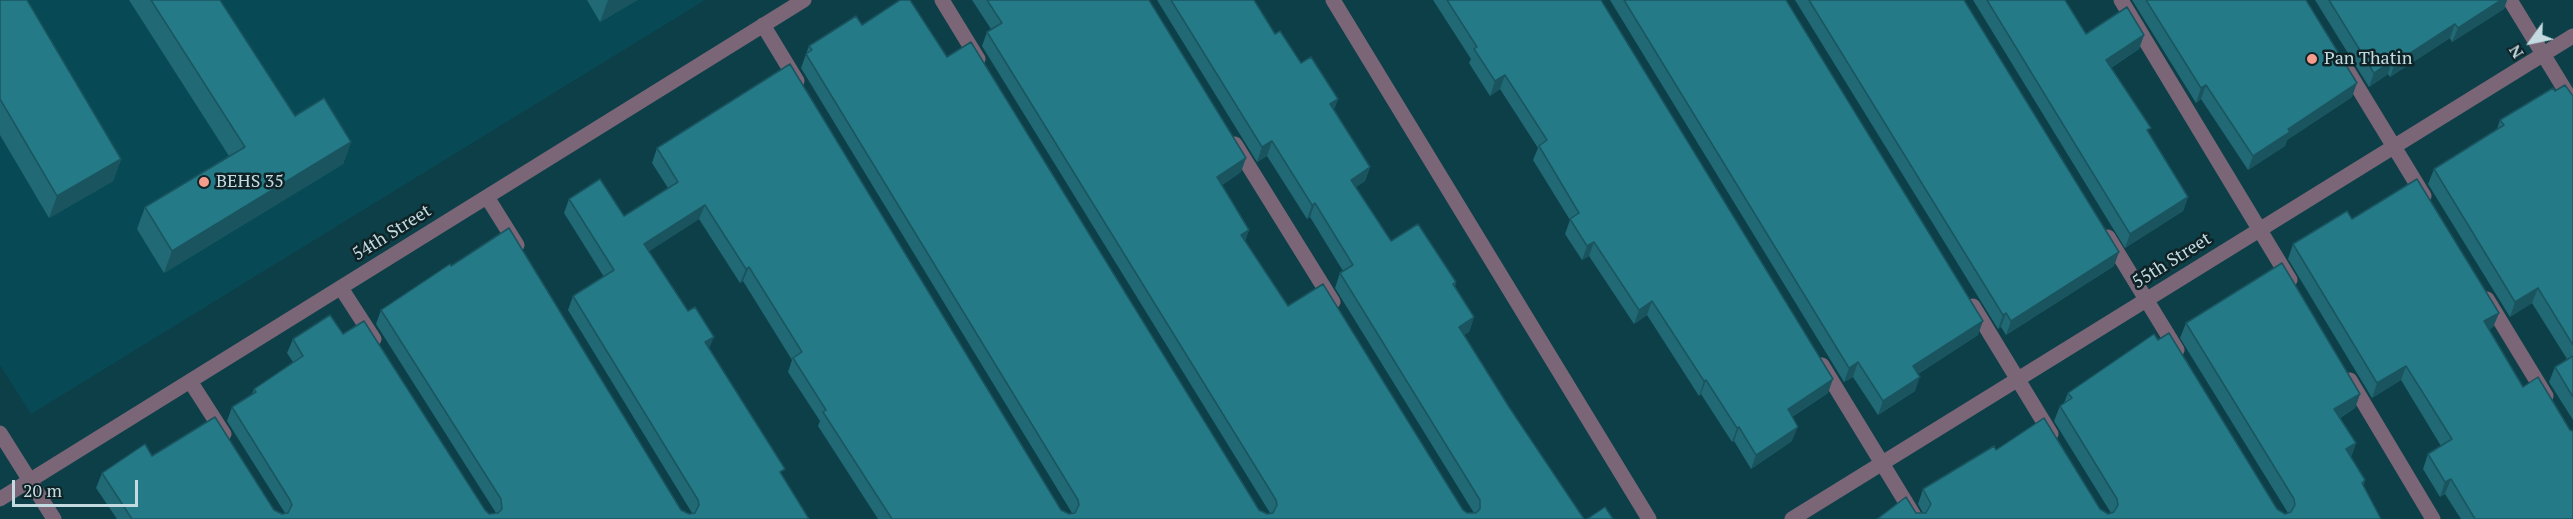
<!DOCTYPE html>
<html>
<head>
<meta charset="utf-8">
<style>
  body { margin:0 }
  #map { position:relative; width:2573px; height:519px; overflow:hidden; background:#0d3f48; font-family:"PT Serif",serif }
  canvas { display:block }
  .north { position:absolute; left:2501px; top:12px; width:60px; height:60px; -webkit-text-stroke:4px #0f2327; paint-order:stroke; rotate:237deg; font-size:16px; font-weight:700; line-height:24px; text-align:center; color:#c3dbe0 }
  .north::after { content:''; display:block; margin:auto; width:21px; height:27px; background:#c3dbe0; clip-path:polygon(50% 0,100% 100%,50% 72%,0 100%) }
  .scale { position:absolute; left:12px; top:480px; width:126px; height:27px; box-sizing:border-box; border:3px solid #c3dbe0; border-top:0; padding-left:8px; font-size:18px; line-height:21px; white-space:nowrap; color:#c3dbe0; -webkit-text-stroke:4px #0f2327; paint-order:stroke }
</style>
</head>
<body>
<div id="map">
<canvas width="2573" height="519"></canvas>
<div class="north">N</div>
<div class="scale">20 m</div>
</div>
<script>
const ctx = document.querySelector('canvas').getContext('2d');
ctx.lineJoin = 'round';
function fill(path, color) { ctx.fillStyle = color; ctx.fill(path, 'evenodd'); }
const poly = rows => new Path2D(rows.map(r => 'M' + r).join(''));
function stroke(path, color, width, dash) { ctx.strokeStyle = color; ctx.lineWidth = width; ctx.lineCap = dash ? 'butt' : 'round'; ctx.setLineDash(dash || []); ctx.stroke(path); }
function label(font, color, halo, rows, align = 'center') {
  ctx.font = font + ' "PT Serif",serif'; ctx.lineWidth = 5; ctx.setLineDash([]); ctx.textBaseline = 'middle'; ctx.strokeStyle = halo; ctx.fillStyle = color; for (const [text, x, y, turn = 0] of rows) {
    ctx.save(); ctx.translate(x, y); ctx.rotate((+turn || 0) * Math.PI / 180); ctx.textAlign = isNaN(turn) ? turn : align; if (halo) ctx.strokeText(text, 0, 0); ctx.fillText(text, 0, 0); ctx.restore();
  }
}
fill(poly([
  [0,0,705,0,31,414,0,365]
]), '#074a55');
stroke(poly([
  [942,0,978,59],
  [1333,0,1649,519],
  [2121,0,2290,280],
  [2510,0,2573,103],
  [763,25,797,81],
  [2346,68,2424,196],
  [1235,144,1333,302],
  [487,197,517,245],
  [2108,237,2177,350],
  [341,288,374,339],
  [2487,299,2546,396],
  [1973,306,2051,434],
  [1822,365,1916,519],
  [2350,380,2433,519],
  [190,381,224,434],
  [0,433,54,519],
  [0,499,804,0],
  [1792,519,2573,36]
]), '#7a6677', 15);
fill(poly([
  [0,0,121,159,113,181,49,218,0,135],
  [129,0,220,0,295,116,351,142,343,164,164,273,137,229,145,207,229,156],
  [587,0,637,0,600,22],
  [972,0,1149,0,1241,172,1222,185,1249,230,1245,241,1288,306,1463,510,1467,513,1474,513,1335,288,1340,273,1343,271,1310,217,1307,219,1267,156,1257,162,1157,0,1254,0,1275,34,1301,63,1338,99,1334,109,1370,167,1365,181,1356,187,1391,241,1456,282,1455,286,1474,317,1469,332,1464,335,1509,407,1584,519,878,519,818,426,820,421,788,372,792,360,743,281,740,283,699,219,649,251,709,349,782,475,809,519,117,519,96,488,102,473,152,456,274,510,282,514,285,513,227,421,232,407,252,394,254,389,293,362,287,353,293,339,343,334,485,510,489,514,496,513,376,324,381,310,681,510,689,514,692,513,568,310,573,296,604,277,564,213,569,199,624,216,668,188,652,163,657,148,1061,510,1069,514,1072,513,801,68,809,46,862,25,947,57,1259,510,1267,514,1270,513,982,46,987,32,991,29],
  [1433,0,1601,0,1828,393,1792,417,1792,441,1751,469,1734,441,1732,442,1701,394,1699,396,1647,315,1634,324,1589,256,1582,260,1565,234,1570,220,1533,160,1538,148,1500,89,1490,96,1469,63,1471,59],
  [1610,0,1786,0,1978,335,1918,374,1915,391,1878,415,1853,377,1844,382],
  [1795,0,1964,0,2114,266,2006,335,2001,327,1998,329],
  [1973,0,2065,0,2086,34,2144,35,2139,49,2111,68,2149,133,2188,197,2183,211,2125,248],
  [2132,0,2306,0,2352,97,2287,140,2285,146,2248,170,2201,99,2196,103],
  [2315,0,2507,0,2504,9,2452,42,2450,38,2390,77,2388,74,2369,87],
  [2555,91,2573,96,2573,420,2549,382,2555,367,2567,359,2532,303,2510,317,2428,184,2434,169,2497,129,2500,120],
  [2352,219,2499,313,2493,327,2489,330,2573,519,2461,519,2445,494,2440,497,2423,469,2428,454,2441,446,2401,380,2372,398,2288,259,2293,244],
  [2282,263,2360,394,2355,408,2340,418,2356,443,2351,457,2365,480,2363,486,2381,519,1877,519,1906,497,1916,513,1923,513,1918,504,1923,489,1994,446,1996,450,2044,418,2100,509,2108,514,2111,513,2054,421,2060,406,2064,403,2068,393,2154,334,2158,340,2169,333,2277,509,2285,514,2288,513,2180,338,2186,323]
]), '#206975');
fill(poly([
  [608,0,637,0,600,22],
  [2501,0,2507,0,2504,9,2452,42,2458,28],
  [2455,24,2450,38,2390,77,2395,63],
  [2144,35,2139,49,2101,74,2106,60],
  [2393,60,2388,74,2369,87,2374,73],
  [1505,75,1500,89,1490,96,1495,81],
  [2357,83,2352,97,2287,140,2285,146,2248,170,2253,156,2288,129],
  [2206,85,2201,99,2196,103,2201,88],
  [1338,99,1332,113,1330,104],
  [1272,141,1267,156,1257,162,1262,147],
  [351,142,343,164,164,273,172,251],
  [1246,158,1241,172,1212,191,1217,177],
  [121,159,113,181,49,218,57,196],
  [1370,167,1365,181,1346,194,1351,180],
  [2188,197,2183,211,2125,248,2130,234],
  [1315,203,1310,217,1307,219,1312,205],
  [705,205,699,219,639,258,644,244],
  [1249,230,1244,244,1241,235],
  [1594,242,1589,256,1582,260,1587,246],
  [2119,252,2114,266,2006,335,2011,321],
  [749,267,743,281,740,283,746,269],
  [2538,288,2532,303,2510,317,2515,302],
  [1652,301,1647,315,1634,324,1639,310],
  [2006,313,2001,327,1998,329,2003,315],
  [2499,313,2493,327,2479,336,2484,321],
  [1474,317,1469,332,1454,341,1459,327],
  [1983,321,1978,335,1908,380,1913,366],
  [714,337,708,351,705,342],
  [1858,362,1853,377,1844,382,1849,368],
  [2406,366,2401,380,2372,398,2377,383],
  [1920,377,1915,391,1878,415,1883,401],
  [1833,379,1828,393,1782,423,1788,409],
  [1706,380,1701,394,1699,396,1704,381],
  [2360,394,2355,408,2329,424,2334,409],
  [1739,427,1734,441,1732,442,1737,428],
  [1798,427,1792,441,1751,469,1756,455],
  [2356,443,2351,458,2346,449],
  [2451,479,2445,494,2440,497,2445,482]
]), '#1a555f');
const building = poly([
  [0,0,27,0,121,159,57,196,0,99,0,0],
  [151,0,220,0,295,116,324,98,351,142,172,251,145,207,245,147,151,0],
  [900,0,910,0,947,57,971,42,1259,510,1267,514,1273,513,1277,505,1276,500,987,32,1002,23,987,0,1149,0,1246,158,1217,177,1249,230,1241,235,1288,306,1323,284,1463,510,1467,513,1476,513,1480,509,1480,500,1340,273,1353,265,1315,203,1312,205,1272,141,1262,147,1171,0,1254,0,1275,34,1280,31,1301,63,1311,57,1338,99,1330,104,1370,167,1351,180,1391,241,1418,224,1456,282,1453,284,1474,317,1459,327,1509,407,1584,519,892,519,823,412,826,410,793,358,802,352,749,267,746,269,705,205,644,244,688,311,695,307,714,337,705,342,785,469,780,472,809,519,132,519,102,473,145,444,152,456,215,417,274,510,282,514,288,513,292,505,290,500,232,407,256,392,254,389,303,356,293,339,330,315,343,334,364,321,485,510,489,514,498,513,502,509,501,499,381,310,450,264,451,266,509,228,681,510,689,514,695,513,699,505,698,500,573,296,614,270,569,199,600,179,624,216,678,182,657,148,790,64,1061,510,1069,514,1075,513,1079,505,1078,500,806,54,812,50,809,46,856,16,862,25,900,0],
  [1447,0,1601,0,1833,379,1788,409,1798,427,1756,455,1739,427,1737,428,1706,380,1704,381,1652,301,1639,310,1594,242,1587,246,1570,219,1579,213,1539,146,1547,140,1505,75,1495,81,1474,49,1477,47,1447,0],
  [1624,0,1786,0,1983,321,1913,366,1920,377,1883,401,1858,362,1849,368,1624,0],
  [1809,0,1964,0,2119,252,2011,321,2006,313,2003,315,1809,0],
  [1987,0,2065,0,2086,34,2127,7,2144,35,2106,60,2151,128,2147,130,2188,197,2130,234,1987,0],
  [2146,0,2306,0,2357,83,2288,129,2290,132,2253,156,2206,85,2201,88,2146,0],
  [2329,0,2501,0,2458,28,2455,24,2395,63,2393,60,2374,73,2329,0],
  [2565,85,2573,96,2573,345,2538,288,2515,302,2434,169,2504,125,2500,120,2553,88,2555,91,2565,85],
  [2417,179,2499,313,2484,321,2523,387,2538,377,2570,430,2573,431,2573,519,2475,519,2451,479,2445,482,2428,454,2452,439,2406,366,2377,383,2293,244,2347,211,2352,219,2417,179],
  [2282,263,2360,394,2334,409,2356,443,2346,449,2365,480,2362,483,2381,519,1877,519,1906,497,1916,513,1926,513,1931,504,1923,489,1994,446,1996,450,2044,418,2100,509,2108,514,2114,512,2118,505,2117,499,2060,406,2072,398,2068,393,2154,334,2158,340,2169,333,2277,509,2285,514,2291,512,2295,505,2294,499,2186,323,2282,263],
  [2573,356,2573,397,2555,367,2573,356],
  [1605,507,1613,519,1587,519,1605,507]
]);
fill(building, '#257a88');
stroke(building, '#1a555f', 1.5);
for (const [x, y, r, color] of [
  [2312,59,6,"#f49d8c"],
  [204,182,6,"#f49d8c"]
]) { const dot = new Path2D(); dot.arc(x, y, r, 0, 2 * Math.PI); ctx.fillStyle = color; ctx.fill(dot); stroke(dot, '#0f2327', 2); }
label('18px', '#c3dbe0', '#0f2327', [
  ["Pan Thatin",2324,59],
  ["BEHS 35",216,182]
], 'left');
label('18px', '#c3dbe0', '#0f2327', [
  ["54th Street",392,233,-32],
  ["55th Street",2172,261,-32]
]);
</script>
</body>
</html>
